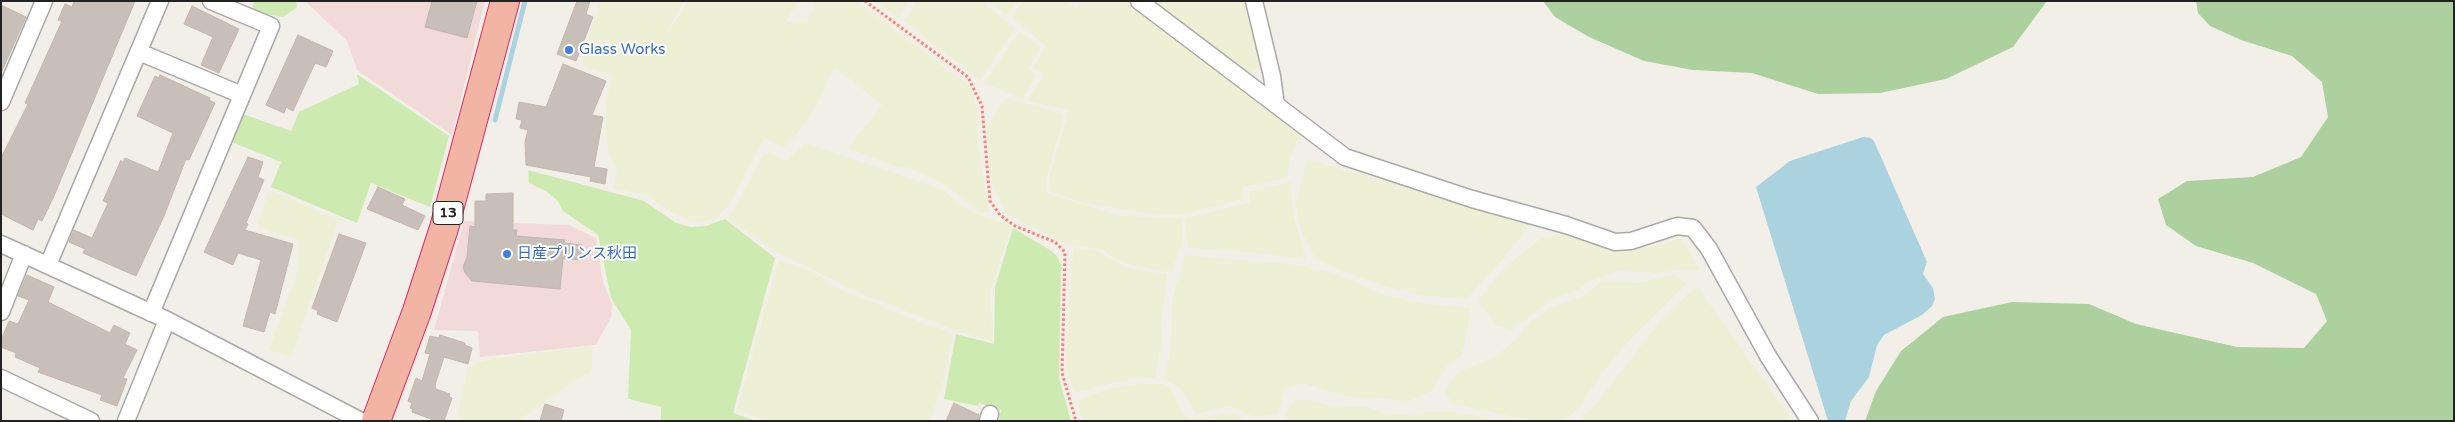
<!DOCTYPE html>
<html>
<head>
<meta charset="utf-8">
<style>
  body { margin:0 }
  #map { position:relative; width:2455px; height:422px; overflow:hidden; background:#f2efe9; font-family:"Varela Round",sans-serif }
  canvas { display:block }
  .frame { position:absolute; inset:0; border:2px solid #222; pointer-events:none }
</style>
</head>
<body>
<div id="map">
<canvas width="2455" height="422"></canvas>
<div class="frame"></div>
</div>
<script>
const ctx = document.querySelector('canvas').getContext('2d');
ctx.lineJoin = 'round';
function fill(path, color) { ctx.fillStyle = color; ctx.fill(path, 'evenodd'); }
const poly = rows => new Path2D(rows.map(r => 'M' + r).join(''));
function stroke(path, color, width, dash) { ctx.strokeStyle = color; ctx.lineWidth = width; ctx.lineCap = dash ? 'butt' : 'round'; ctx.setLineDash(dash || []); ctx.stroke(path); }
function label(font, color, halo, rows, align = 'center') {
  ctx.font = font + ' "Varela Round","Noto Sans JP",sans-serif'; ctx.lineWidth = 4; ctx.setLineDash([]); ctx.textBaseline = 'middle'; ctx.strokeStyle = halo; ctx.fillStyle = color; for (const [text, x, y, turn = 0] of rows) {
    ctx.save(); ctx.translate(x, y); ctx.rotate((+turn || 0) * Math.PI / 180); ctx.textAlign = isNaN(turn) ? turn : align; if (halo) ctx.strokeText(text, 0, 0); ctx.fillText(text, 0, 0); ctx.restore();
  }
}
fill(poly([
  [305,1,485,1,452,135,357,70,347,41],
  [464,221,569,225,596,238,603,282,612,304,611,317,596,345,480,357,478,331,434,330]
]), '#f2dad9');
fill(poly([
  [600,1,685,1,668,30,669,31,688,1,798,1,786,22,806,21,816,7,812,1,857,1,971,87,978,115,978,143,987,203,991,212,981,213,941,182,907,167,897,167,848,148,882,105,850,79,834,69,816,107,795,136,783,148,765,138,728,206,716,218,702,222,691,221,670,212,646,195,613,188,617,168,609,155,606,131,606,102,612,76,580,65],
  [876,1,909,1,899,18],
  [916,1,981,1,1015,28,980,81,904,21],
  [988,1,1019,1,1006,15],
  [1023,1,1066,1,1077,8,1083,1,1131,1,1176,39,1301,135,1290,159,1287,178,1243,187,1244,199,1179,215,1155,214,1083,203,1051,192,1049,177,1069,110,1027,101,1044,74,1033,68,1046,46,1011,17],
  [1154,1,1246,1,1263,65,1247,74],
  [1019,32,1041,46,1028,69,1037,75,1023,99,984,83],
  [1006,98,1064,114,1046,181,1047,193,1120,216,1182,218,1182,244,1171,273,1132,265,1113,258,1103,250,1065,243,1008,215,995,190,990,173,987,125],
  [806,143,929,185,943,190,965,208,978,215,1012,226,991,288,992,341,960,332,859,293,769,248,729,218,764,153,771,153,781,159,787,160],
  [1307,160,1463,201,1533,222,1507,254,1467,299,1419,295,1384,286,1337,269,1315,258,1302,232,1296,205],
  [1290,182,1294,218,1306,260,1259,253,1188,248,1185,219,1250,202,1248,192],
  [269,190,339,219,291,357,269,350,298,270,299,240,257,227],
  [1563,235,1627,251,1657,246,1680,238,1701,271,1684,269,1659,273,1618,271,1588,282,1576,291,1554,298,1512,330,1496,326,1478,301,1500,272,1527,249,1543,237],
  [1073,248,1096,251,1128,268,1167,274,1161,322,1162,340,1155,378,1140,378,1117,382,1075,393,1067,373,1066,359],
  [1185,255,1297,265,1334,273,1385,295,1425,304,1471,308,1462,355,1447,366,1433,390,1409,401,1345,396,1302,383,1285,389,1278,414,1254,417,1236,408,1227,406,1196,414,1179,387,1164,379,1171,347,1172,301],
  [779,260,817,274,835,287,922,323,953,333,943,381,930,421,768,421,737,410],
  [1670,275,1677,276,1686,284,1631,339,1602,373,1578,409,1567,418,1561,421,1532,421,1455,404,1444,394,1452,379,1461,371,1495,357,1515,340,1531,320,1540,317,1549,308,1584,296,1600,282,1638,283],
  [1697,286,1793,421,1577,421,1595,405,1663,317],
  [593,346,591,372,575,380,525,416,521,421,457,421,467,369,479,362,495,358],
  [1139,384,1163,384,1171,389,1182,412,1188,417,1195,419,1233,413,1247,421,1082,421,1077,400,1113,388],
  [1295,400,1309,400,1328,405,1367,407,1382,412,1409,416,1428,412,1454,412,1502,421,1284,421,1285,414]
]), '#eef0d5');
fill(poly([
  [254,1,296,1,297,7,283,17,252,12],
  [357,74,449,136,430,207,371,183,357,223,271,187,281,162,232,142,243,114,291,131,299,112,359,84],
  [528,170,644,201,676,223,691,227,706,226,725,219,775,258,733,413,756,421,661,421,661,407,628,399,631,330,611,298,598,235,563,211,558,201,546,191,529,183],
  [1013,228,1050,250,1057,256,1061,265,1059,378,1071,421,1002,421,999,419,1001,410,979,403,978,406,944,399,956,334,994,344,995,287]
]), '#cdebb0');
fill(poly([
  [1543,1,2047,1,2013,47,1946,79,1880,93,1818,94,1752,73,1693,70,1644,61,1589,37,1555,17],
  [2196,1,2454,1,2454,421,1865,421,1876,391,1901,351,1943,317,2012,302,2089,304,2136,324,2237,347,2304,348,2327,321,2316,294,2253,263,2196,246,2166,225,2158,199,2187,181,2253,177,2301,157,2328,117,2322,82,2292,56,2241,40,2210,26,2198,13]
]), '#add19e');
fill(poly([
  [1863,137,1871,138,1874,141,1927,262,1923,274,1933,288,1935,299,1932,306,1922,315,1884,335,1877,345,1869,377,1851,401,1845,421,1828,421,1756,187,1790,161]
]), '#aad3df');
stroke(poly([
  [495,120,525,1]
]), '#aad3df', 5);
const building = poly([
  [74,1,135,1,54,196,42,221,38,219,33,230,1,214,1,158,28,104,25,103,62,21,58,20,65,4,72,7,74,1],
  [432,1,477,1,467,38,425,27,432,1],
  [577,1,590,1,586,14,593,17,576,61,557,54,577,1],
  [1,5,26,17,1,73,1,5],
  [192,6,239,29,219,73,201,65,213,37,184,24,192,6],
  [298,35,333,51,326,67,315,63,293,111,286,107,284,113,266,105,298,35],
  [563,64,606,81,592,115,603,117,594,167,607,169,605,184,590,181,591,177,526,165,525,142,528,130,520,128,522,120,516,119,519,102,546,107,563,64],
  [160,75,210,98,209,100,215,103,189,160,186,159,164,216,136,276,83,253,85,249,69,242,74,230,92,238,108,203,103,201,121,160,123,162,125,158,158,172,173,133,137,116,155,76,159,78,160,75],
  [248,157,263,162,258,177,264,180,246,223,248,224,245,230,293,244,275,314,270,312,264,332,243,326,261,260,238,253,233,265,204,252,248,157],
  [378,187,405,199,402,205,425,216,418,230,367,209,378,187],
  [513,193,513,230,517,230,516,236,565,240,564,243,582,245,580,260,563,258,560,289,472,281,465,273,463,267,467,257,470,226,475,227,475,201,486,201,486,194,513,193],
  [339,234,366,243,337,322,317,314,318,311,312,308,339,234],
  [27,275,54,287,48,302,110,333,114,325,130,333,125,344,137,350,123,378,127,379,117,406,100,400,102,395,38,372,40,368,15,357,16,353,1,347,1,340,9,321,18,324,29,300,18,296,27,275],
  [440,335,465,343,465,345,472,348,468,364,444,357,435,385,436,389,450,394,449,397,452,398,444,421,436,421,412,412,413,409,410,408,412,403,408,401,416,378,422,381,430,354,425,353,430,336,439,338,440,335],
  [954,403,979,415,978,421,946,421,954,403],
  [545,404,564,410,561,421,540,421,545,404]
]);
fill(building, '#c7bfb8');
stroke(building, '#c4b6ab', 1);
const minor = poly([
  [1139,1,1345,157,1472,199,1566,225,1615,242,1631,241,1677,226,1693,228,1709,249,1768,356,1810,421],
  [1254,1,1272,76,1276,105],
  [139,52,242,95],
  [1,102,44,1],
  [1,244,167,320,361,421],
  [48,265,160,1],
  [1,312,24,254],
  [151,313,271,26,211,1],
  [1,378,91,421],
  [126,421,167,320],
  [988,421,990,414]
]);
const trunk = poly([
  [376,421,417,311,444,228,505,1]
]);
stroke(minor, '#a9a9a9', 19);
stroke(trunk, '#dc2a67', 30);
stroke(poly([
  [865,1,968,77,982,106,990,201,1000,215,1015,226,1055,242,1065,252,1062,373,1076,421]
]), '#fa8072', 3, [2.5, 2.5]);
stroke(minor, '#fff', 16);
stroke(trunk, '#f2b4a3', 28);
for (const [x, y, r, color] of [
  [569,50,5,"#3f7fe0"],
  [507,254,5,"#3f7fe0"]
]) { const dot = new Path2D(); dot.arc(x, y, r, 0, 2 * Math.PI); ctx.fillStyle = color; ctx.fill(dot); stroke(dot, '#fff', 2); }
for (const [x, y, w] of [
  [448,213,30]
]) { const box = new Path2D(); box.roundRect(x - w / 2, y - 11.5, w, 23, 4); ctx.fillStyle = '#fff'; ctx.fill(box); stroke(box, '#222', 1); }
label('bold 14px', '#222', null, [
  ["13",448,213]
]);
label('15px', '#366cbe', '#fff', [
  ["Glass Works",579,50],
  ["日産プリンス秋田",517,254]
], 'left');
</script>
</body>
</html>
